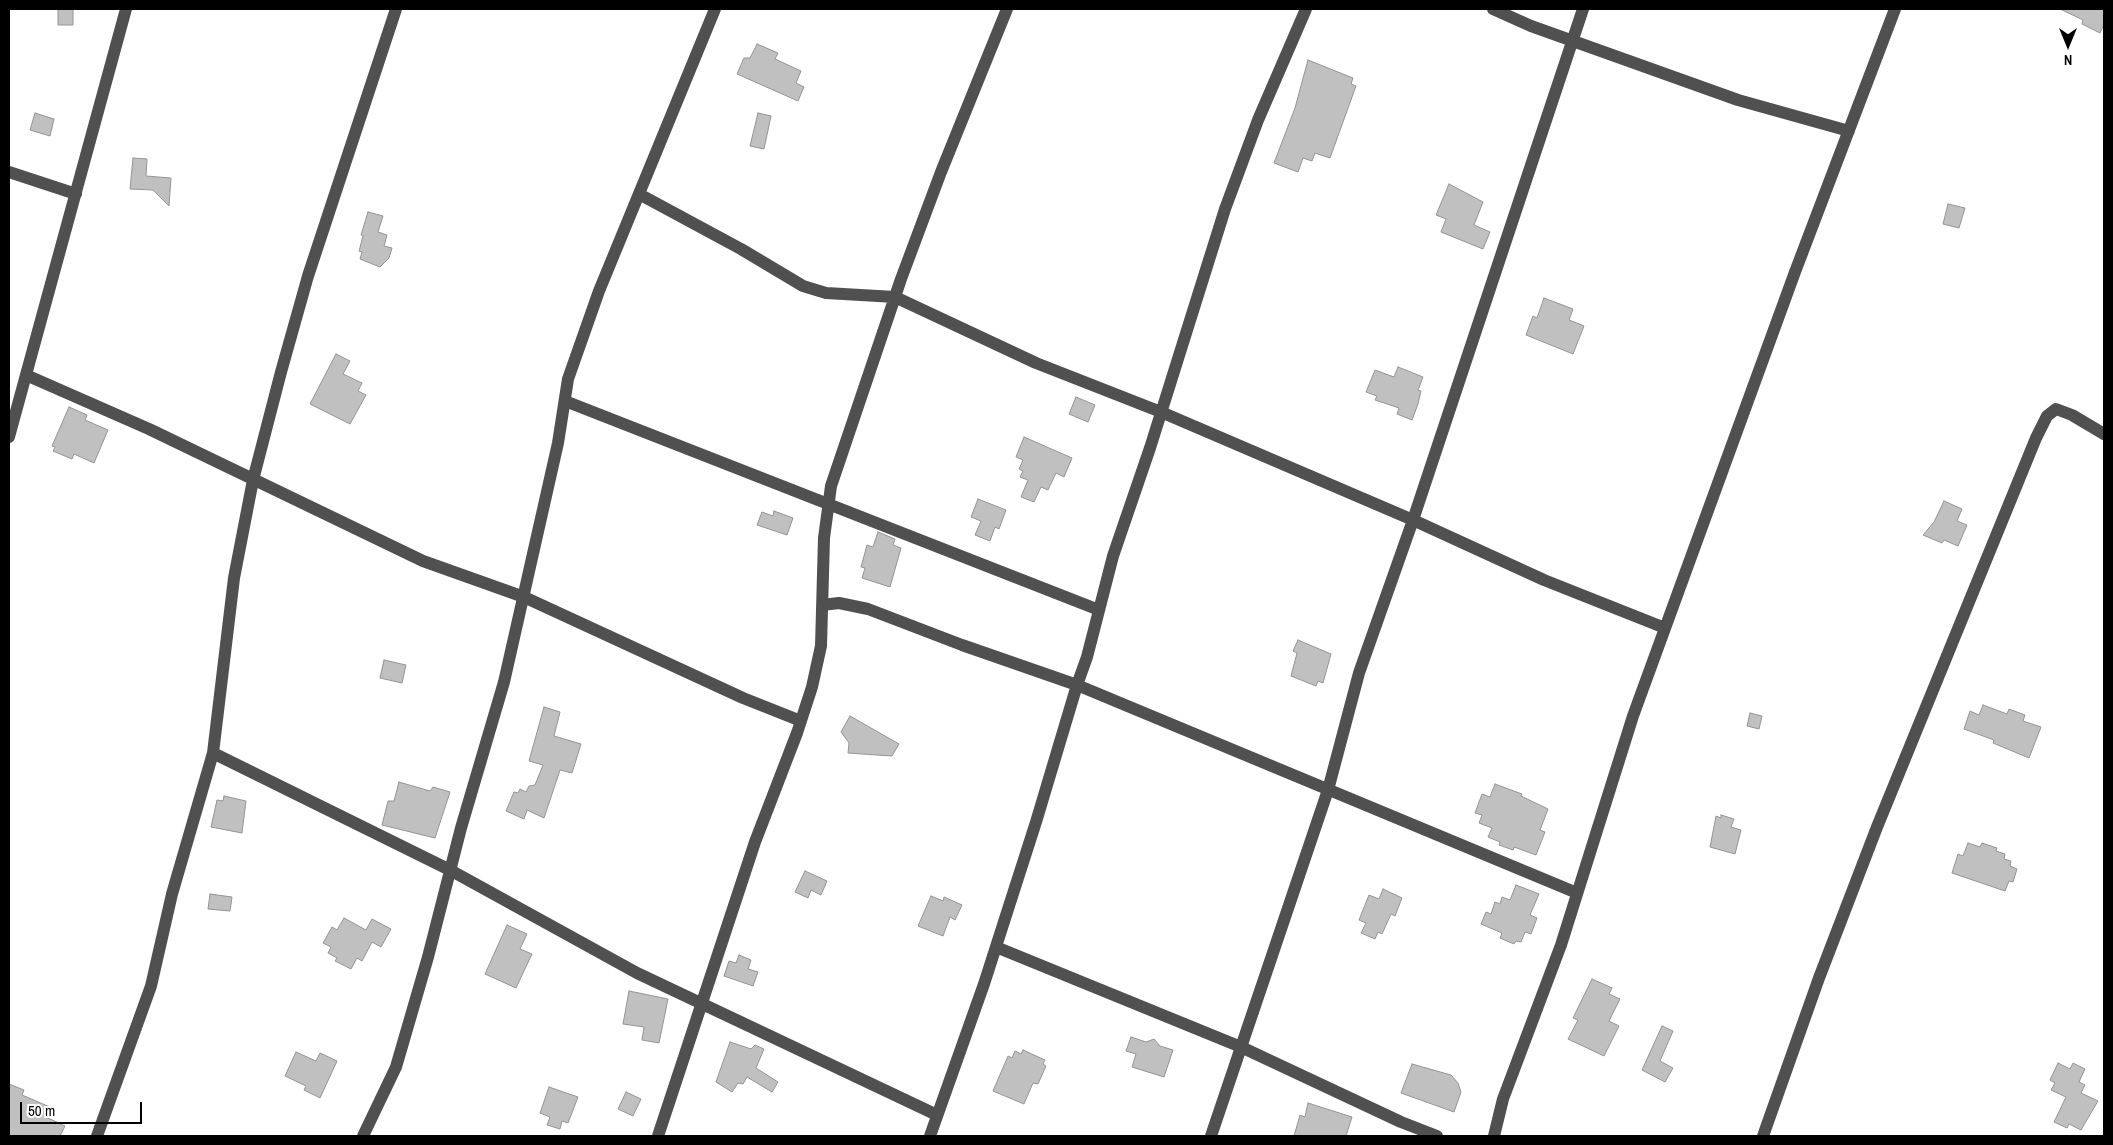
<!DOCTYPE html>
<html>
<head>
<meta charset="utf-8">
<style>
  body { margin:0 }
  #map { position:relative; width:2113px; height:1145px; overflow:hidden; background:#fff; font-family:"Archivo Narrow",sans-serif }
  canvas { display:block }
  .frame { position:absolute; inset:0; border:10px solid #000; pointer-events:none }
  .north { position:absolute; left:2043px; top:20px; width:50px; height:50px; -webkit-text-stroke:4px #fff; paint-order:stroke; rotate:180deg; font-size:14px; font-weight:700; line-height:20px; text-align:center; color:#000 }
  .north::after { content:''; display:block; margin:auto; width:18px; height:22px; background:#000; clip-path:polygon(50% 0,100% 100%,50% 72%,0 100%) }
  .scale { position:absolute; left:20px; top:1102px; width:122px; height:22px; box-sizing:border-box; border:2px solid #000; border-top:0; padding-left:6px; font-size:15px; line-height:18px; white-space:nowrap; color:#000; -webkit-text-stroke:4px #fff; paint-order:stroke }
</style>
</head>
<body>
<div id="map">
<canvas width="2113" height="1145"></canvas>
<div class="frame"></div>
<div class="north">N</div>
<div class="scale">50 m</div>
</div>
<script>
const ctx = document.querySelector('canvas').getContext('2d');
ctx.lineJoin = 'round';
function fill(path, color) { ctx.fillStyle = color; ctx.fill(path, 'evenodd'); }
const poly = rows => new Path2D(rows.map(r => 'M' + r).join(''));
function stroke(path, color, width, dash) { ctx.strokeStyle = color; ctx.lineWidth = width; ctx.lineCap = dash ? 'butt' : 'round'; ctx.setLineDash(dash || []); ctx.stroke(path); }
const building = poly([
  [58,9,73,9,73,25,58,25,58,9],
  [2060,9,2104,9,2104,24,2100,33,2082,24,2083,20,2060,9],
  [757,44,778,53,775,59,801,71,796,83,804,87,798,101,737,74,744,58,750,58,757,44],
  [1308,60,1353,78,1351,84,1356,86,1330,158,1315,153,1312,161,1303,158,1298,172,1274,163,1295,108,1308,60],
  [35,113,54,119,50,136,30,130,35,113],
  [758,113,771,116,764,149,750,146,758,113],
  [133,158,147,159,146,176,171,178,169,206,153,190,130,189,133,158],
  [1449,184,1483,202,1474,225,1490,232,1483,249,1441,232,1446,219,1436,215,1449,184],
  [1948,204,1965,208,1959,228,1943,224,1948,204],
  [368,212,383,216,378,232,387,235,384,246,392,248,389,258,380,267,360,259,362,252,359,251,363,236,361,235,368,212],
  [1544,298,1573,309,1569,320,1584,326,1573,354,1526,335,1533,316,1537,318,1544,298],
  [336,354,350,361,343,374,362,383,358,391,366,395,350,424,310,404,336,354],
  [1398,367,1423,377,1418,390,1421,391,1418,404,1412,420,1397,414,1399,408,1375,400,1377,396,1366,392,1375,370,1394,377,1398,367],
  [1076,397,1095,405,1088,422,1069,414,1076,397],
  [69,407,87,415,85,420,108,430,94,463,74,454,72,459,53,451,55,447,52,446,69,407],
  [1024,437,1072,458,1064,477,1056,473,1048,490,1041,487,1034,502,1021,497,1028,480,1020,477,1023,471,1019,469,1023,460,1016,457,1024,437],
  [978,499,1006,510,999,529,995,527,990,541,975,535,981,521,971,517,978,499],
  [1944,501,1962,509,1957,521,1967,525,1958,546,1944,540,1942,543,1923,535,1934,522,1944,501],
  [774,511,793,518,787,535,757,525,762,512,773,516,774,511],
  [878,532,895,539,893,545,901,548,890,587,862,578,865,568,861,567,867,545,873,547,878,532],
  [1298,640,1331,654,1323,683,1318,681,1316,686,1291,676,1297,653,1293,651,1298,640],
  [384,660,406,665,402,683,380,678,384,660],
  [1983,705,2007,714,2009,709,2025,715,2023,721,2041,727,2029,758,1993,743,1994,740,1964,729,1970,711,1979,715,1983,705],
  [544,707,560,712,554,736,581,744,572,773,560,770,544,818,527,810,524,819,506,811,514,792,518,793,520,789,526,792,529,786,535,785,543,765,529,761,544,707],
  [1750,713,1762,716,1759,729,1747,726,1750,713],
  [850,716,899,744,892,756,848,753,849,743,841,732,850,716],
  [399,782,430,791,433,787,450,792,435,838,382,825,388,801,394,801,399,782],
  [1495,784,1522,794,1521,796,1548,809,1540,830,1545,832,1536,855,1514,847,1513,850,1499,845,1500,842,1488,837,1492,828,1479,823,1482,815,1475,813,1482,794,1490,797,1495,784],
  [224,796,246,801,242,833,211,827,217,800,223,801,224,796],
  [1721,815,1734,819,1731,827,1741,830,1735,854,1710,847,1716,816,1721,818,1721,815],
  [1968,843,1980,847,1982,843,1997,848,1996,851,2005,854,2004,859,2011,861,2010,866,2017,869,2013,882,2009,881,2005,891,1952,873,1958,854,1963,856,1968,843],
  [805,871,827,881,821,895,811,890,808,898,795,892,805,871],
  [1516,885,1539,894,1530,915,1537,918,1531,934,1525,932,1521,942,1516,941,1514,944,1500,938,1502,933,1481,924,1486,912,1491,914,1495,902,1500,904,1502,897,1510,900,1516,885],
  [1383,889,1402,898,1395,916,1391,914,1382,934,1378,932,1375,939,1361,933,1366,923,1359,920,1369,895,1379,899,1383,889],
  [210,894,232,897,230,911,208,909,210,894],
  [931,896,943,901,944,897,962,905,955,920,950,917,943,936,918,926,931,896],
  [344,918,366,930,372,919,391,929,381,947,372,942,362,961,357,958,351,969,335,961,337,958,328,953,331,947,323,943,332,927,337,930,344,918],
  [507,925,527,934,520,949,532,954,516,988,485,974,507,925],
  [739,955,751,960,748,969,758,972,753,986,724,976,729,961,736,963,739,955],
  [1592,979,1612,988,1609,994,1620,999,1609,1021,1619,1026,1604,1056,1568,1039,1578,1020,1573,1018,1592,979],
  [629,991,668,999,659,1043,642,1040,644,1027,623,1024,629,991],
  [1662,1026,1673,1031,1660,1061,1673,1068,1665,1082,1642,1070,1662,1026],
  [1131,1037,1146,1042,1154,1039,1160,1046,1173,1050,1164,1077,1132,1067,1136,1054,1126,1051,1131,1037],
  [730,1042,751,1049,755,1045,764,1049,756,1068,778,1082,772,1092,747,1077,743,1084,738,1083,732,1092,716,1082,730,1042],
  [1023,1050,1045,1060,1043,1064,1046,1066,1038,1084,1033,1083,1024,1104,993,1091,1008,1056,1012,1058,1015,1051,1021,1054,1023,1050],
  [296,1052,316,1061,320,1053,337,1061,320,1098,304,1090,306,1086,285,1076,296,1052],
  [2058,1063,2070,1069,2073,1063,2085,1069,2079,1082,2085,1085,2081,1093,2098,1101,2081,1130,2069,1124,2067,1128,2054,1122,2066,1097,2051,1090,2055,1083,2050,1080,2058,1063],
  [1412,1064,1451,1075,1458,1083,1461,1092,1454,1112,1401,1093,1412,1064],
  [9,1084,24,1090,22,1095,50,1107,46,1117,65,1126,60,1136,9,1136,9,1084],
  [549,1087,578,1097,568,1123,562,1121,560,1129,547,1125,550,1117,540,1113,549,1087],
  [626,1092,641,1099,633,1116,618,1109,626,1092],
  [1308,1103,1352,1117,1346,1136,1294,1136,1300,1115,1305,1117,1308,1103]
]);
fill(building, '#c0c0c0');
stroke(building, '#949494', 1);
stroke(poly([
  [1493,9,1531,26,1738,100,1849,131],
  [9,172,76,194],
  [639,194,741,249,803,286,826,293,895,297,1036,363,1161,412,1413,520,1544,580,1665,628],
  [26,375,149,429,423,561,524,597,743,698,801,721],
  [565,401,1099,610],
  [9,437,126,9],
  [822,605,839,603,868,609,962,645,1077,685,1577,893],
  [213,753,450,870,637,973,937,1115],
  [996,947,1241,1047,1401,1122,1437,1136],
  [97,1136,151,986,172,894,213,753,234,578,253,480,281,372,308,276,396,9],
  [363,1136,396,1067,428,957,461,828,504,682,558,443,568,379,599,291,715,9],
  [658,1136,755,842,797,733,812,687,821,646,824,538,831,486,901,279,941,172,1007,9],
  [930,1136,984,984,1036,822,1077,685,1087,657,1113,556,1150,448,1225,209,1258,120,1306,9],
  [1211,1136,1328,790,1359,673,1413,520,1583,9],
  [1494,1136,1503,1099,1561,945,1633,716,1795,272,1895,9],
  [1763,1136,1819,978,1877,827,2036,438,2047,416,2056,409,2072,415,2104,434]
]), '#505050', 12);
</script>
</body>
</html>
